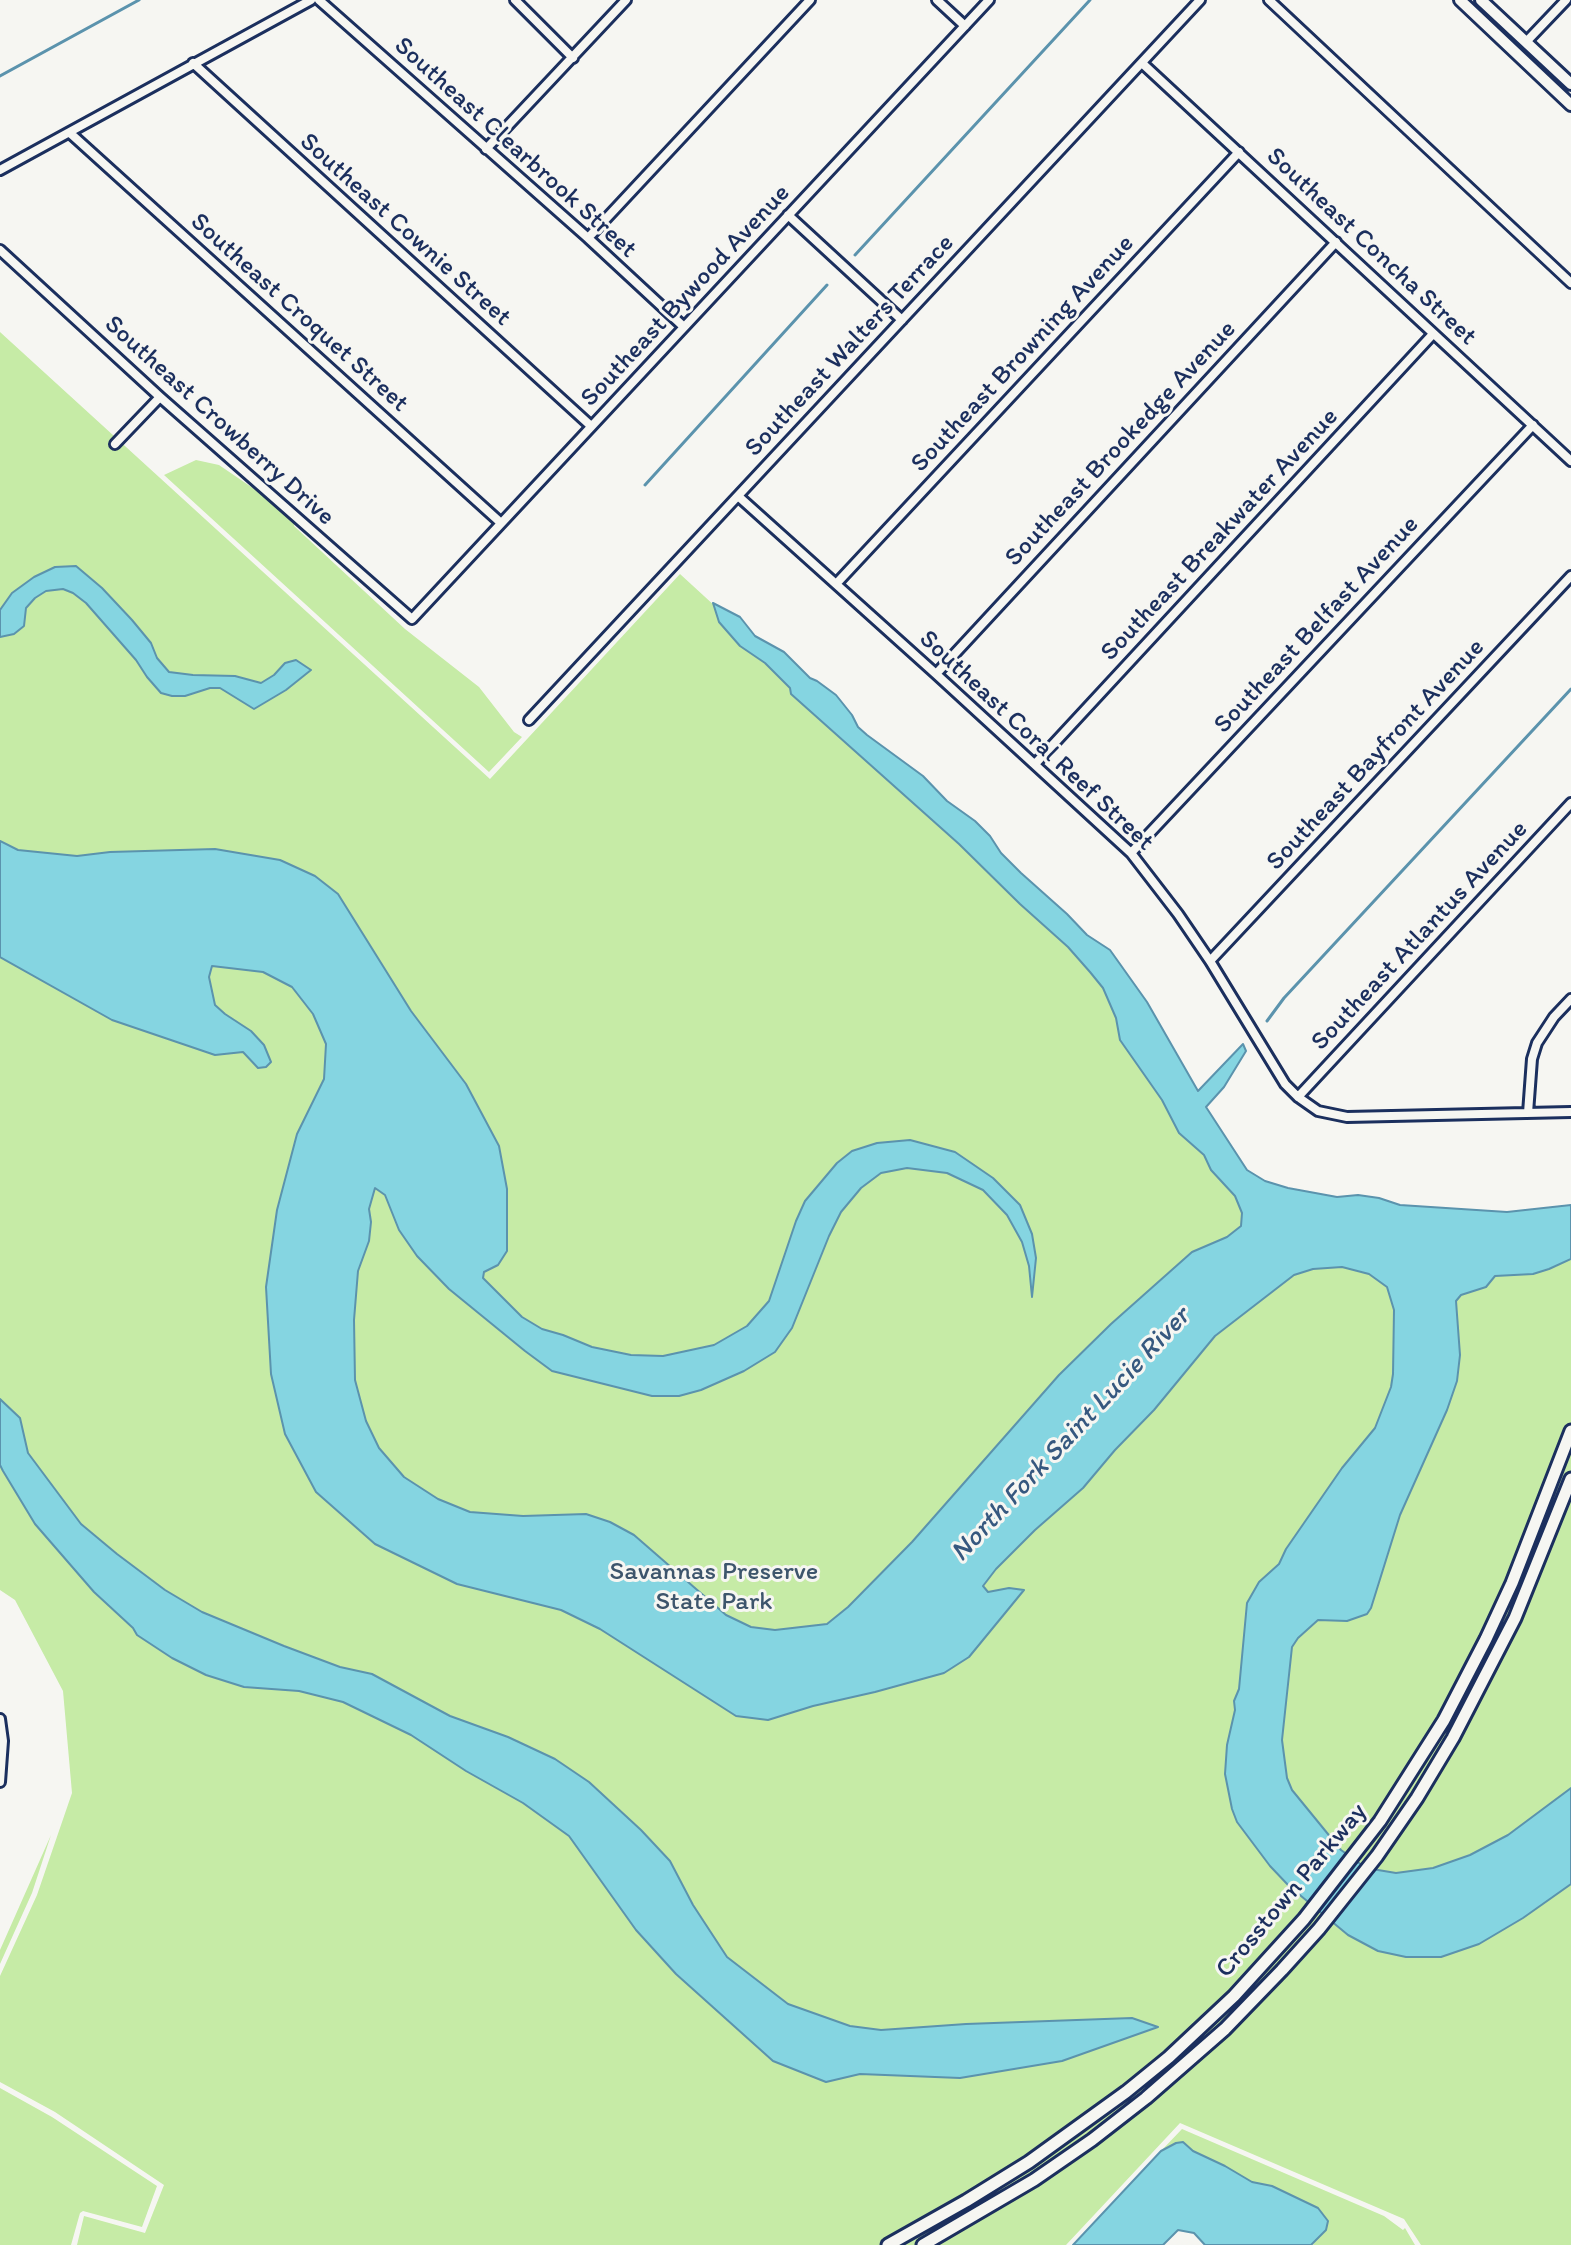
<!DOCTYPE html>
<html>
<head>
<meta charset="utf-8">
<style>
  body { margin:0 }
  canvas { display:block; background:#f6f6f2 }
</style>
</head>
<body>
<canvas width="1571" height="2245"></canvas>
<script>
const ctx = document.querySelector('canvas').getContext('2d');
ctx.lineJoin = 'round';
function fill(path, color) { ctx.fillStyle = color; ctx.fill(path, 'evenodd'); }
const poly = rows => new Path2D(rows.map(r => 'M' + r).join(''));
function stroke(path, color, width, dash) { ctx.strokeStyle = color; ctx.lineWidth = width; ctx.lineCap = dash ? 'butt' : 'round'; ctx.setLineDash(dash || []); ctx.stroke(path); }
function label(font, color, halo, rows, align = 'center') {
  ctx.font = font + ' Itim,sans-serif'; ctx.lineWidth = 6; ctx.setLineDash([]); ctx.textBaseline = 'middle'; ctx.strokeStyle = halo; ctx.fillStyle = color; for (const [text, x, y, turn = 0] of rows) {
    ctx.save(); ctx.translate(x, y); ctx.rotate((+turn || 0) * Math.PI / 180); ctx.textAlign = isNaN(turn) ? turn : align; if (halo) ctx.strokeText(text, 0, 0); ctx.fillText(text, 0, 0); ctx.restore();
  }
}
fill(poly([
  [0,332,490,779,680,574,1064,926,1267,1227,1571,1230,1571,2245,1421,2245,1404,2219,1180,2123,1066,2245,77,2245,84,2216,145,2233,164,2185,55,2112,0,2082,0,1976,37,1895,72,1793,63,1691,15,1600,0,1590],
  [196,460,219,465,266,497,295,523,294,526,405,629,479,687,514,732,522,737,489,772,164,475],
  [51,1835,32,1893,0,1964,0,1950],
  [0,2088,52,2117,157,2186,142,2227,83,2211,80,2213,71,2245,0,2245],
  [1182,2129,1384,2216,1403,2230,1405,2228,1415,2245,1311,2245,1314,2244,1318,2208,1272,2186,1252,2182,1225,2166,1176,2143,1161,2151]
]), '#c6eba6');
const water = poly([
  [76,566,102,588,132,620,151,643,157,658,169,672,193,675,235,676,261,683,274,675,285,663,296,660,311,670,286,690,254,709,220,688,210,688,185,696,172,696,161,693,147,677,136,660,86,603,73,593,63,589,46,591,35,598,26,608,24,626,14,634,0,637,0,610,12,593,34,577,55,567,76,566],
  [713,603,740,617,755,636,784,652,810,678,817,681,836,695,852,715,858,727,867,735,923,776,947,801,975,821,990,836,1001,853,1021,873,1067,914,1087,935,1110,950,1147,1002,1198,1091,1243,1044,1246,1051,1224,1087,1206,1107,1247,1170,1265,1181,1288,1188,1337,1197,1358,1195,1379,1198,1400,1205,1507,1212,1571,1205,1571,1259,1549,1269,1533,1274,1495,1276,1486,1287,1461,1295,1456,1301,1460,1355,1457,1381,1447,1410,1400,1515,1371,1608,1367,1614,1347,1621,1318,1620,1298,1638,1292,1647,1282,1740,1287,1778,1292,1790,1341,1850,1366,1868,1396,1873,1433,1868,1470,1855,1508,1835,1571,1788,1571,1884,1523,1918,1479,1944,1441,1957,1406,1957,1378,1951,1348,1935,1289,1886,1270,1866,1237,1822,1232,1809,1225,1774,1227,1745,1235,1710,1234,1701,1239,1689,1247,1603,1259,1582,1279,1564,1286,1549,1342,1468,1375,1428,1391,1387,1393,1374,1394,1310,1387,1287,1369,1274,1342,1267,1313,1269,1294,1275,1215,1336,1154,1410,1115,1450,1083,1488,1035,1530,996,1569,983,1586,988,1592,1009,1588,1024,1590,969,1657,944,1673,875,1692,813,1706,768,1720,736,1716,600,1629,561,1610,457,1584,375,1544,316,1492,285,1434,271,1374,266,1287,277,1210,297,1134,324,1079,326,1044,313,1014,292,987,263,972,212,966,209,977,215,1005,225,1014,251,1031,264,1045,271,1062,266,1067,258,1068,243,1052,215,1055,112,1020,0,957,0,841,18,850,77,856,110,852,215,849,280,860,315,876,338,894,411,1011,466,1084,499,1146,507,1189,507,1251,498,1265,484,1272,483,1278,522,1317,542,1329,563,1335,592,1347,631,1355,663,1356,714,1345,747,1326,769,1301,796,1221,805,1201,837,1163,852,1151,877,1143,910,1140,955,1152,993,1178,1020,1205,1032,1234,1036,1258,1032,1297,1029,1266,1022,1242,1007,1215,983,1190,947,1173,907,1168,881,1173,861,1188,841,1212,829,1236,792,1328,775,1352,744,1371,701,1390,679,1396,652,1396,552,1371,525,1351,449,1289,417,1256,399,1230,385,1195,375,1188,369,1209,371,1222,369,1241,358,1271,354,1320,355,1380,366,1421,379,1448,404,1477,438,1499,470,1512,523,1516,586,1514,610,1522,634,1535,726,1615,751,1627,775,1630,827,1624,848,1607,912,1542,1059,1375,1111,1324,1192,1252,1227,1237,1241,1226,1242,1213,1235,1196,1211,1170,1204,1155,1179,1133,1162,1100,1120,1040,1116,1018,1103,988,1090,972,1068,947,1020,904,959,844,791,694,790,688,765,663,740,646,719,622,713,603],
  [0,1399,20,1418,28,1453,81,1524,117,1554,165,1590,202,1612,284,1646,340,1667,372,1674,450,1716,508,1737,555,1759,589,1782,641,1830,670,1861,693,1905,727,1957,788,2004,850,2026,881,2030,966,2024,1132,2018,1158,2027,1062,2061,960,2078,860,2074,826,2082,773,2061,676,1974,636,1930,569,1836,523,1803,466,1771,411,1735,343,1702,299,1691,244,1687,206,1675,172,1658,137,1635,133,1628,94,1592,35,1524,3,1471,0,1465,0,1399],
  [1183,2142,1193,2151,1225,2166,1252,2182,1272,2186,1318,2208,1328,2221,1326,2230,1311,2245,1205,2245,1194,2233,1178,2230,1163,2245,1073,2245,1161,2151,1176,2143,1183,2142]
]);
fill(water, '#85d5e1');
stroke(water, '#5b93ad', 2);
stroke(poly([
  [0,76,139,0],
  [855,255,1090,0],
  [645,485,827,285],
  [1267,1021,1284,998,1571,689]
]), '#5b93ad', 3);
const minor = poly([
  [319,0,588,238,684,327],
  [515,0,573,58],
  [937,0,965,26],
  [1269,0,1571,283],
  [1526,42,1566,0],
  [193,63,591,426],
  [1143,64,1571,461],
  [70,133,501,523],
  [486,149,626,0],
  [0,170,311,0],
  [788,215,902,320],
  [588,238,810,0],
  [0,250,160,397,412,619,989,0],
  [115,444,160,397],
  [738,496,936,674,1131,853,1178,914,1210,961,1285,1084,1298,1097,1318,1111,1347,1117,1571,1112],
  [836,584,1239,152],
  [936,674,1336,242],
  [529,720,1200,0],
  [1035,764,1433,334],
  [1131,853,1533,425],
  [1210,961,1571,576],
  [1298,1097,1571,803],
  [1528,1113,1532,1059,1537,1043,1554,1017,1571,999],
  [0,1719,3,1741,0,1782]
]);
const tertiary = poly([
  [1460,0,1571,105],
  [1481,0,1571,84]
]);
const secondary = poly([
  [888,2245,966,2201,1029,2162,1126,2092,1169,2057,1234,1996,1304,1919,1380,1821,1444,1720,1486,1639,1512,1583,1571,1431],
  [923,2245,1034,2180,1092,2140,1146,2098,1225,2029,1282,1970,1319,1929,1377,1856,1417,1798,1453,1738,1515,1618,1571,1479]
]);
stroke(minor, '#1b2f5e', 14);
stroke(tertiary, '#1b2f5e', 16);
stroke(secondary, '#1b2f5e', 17);
stroke(minor, '#f6f6f2', 8);
stroke(tertiary, '#f6f6f2', 10);
stroke(secondary, '#f6f6f2', 11);
label('26px', '#1b2f5e', '#f6f6f2', [
  ["Southeast Clearbrook Street",515,148,42],
  ["Southeast Cownie Street",405,230,42],
  ["Southeast Concha Street",1371,247,43],
  ["Southeast Bywood Avenue",686,296,-47],
  ["Southeast Croquet Street",299,313,42],
  ["Southeast Walters Terrace",850,346,-47],
  ["Southeast Browning Avenue",1023,354,-47],
  ["Southeast Crowberry Drive",219,421,42],
  ["Southeast Brookedge Avenue",1121,444,-47],
  ["Southeast Breakwater Avenue",1220,535,-47],
  ["Southeast Belfast Avenue",1317,625,-47],
  ["Southeast Coral Reef Street",1036,741,43],
  ["Southeast Bayfront Avenue",1376,755,-47],
  ["Southeast Atlantus Avenue",1420,936,-47],
  ["Crosstown Parkway",1292,1891,-50]
]);
label('26px', '#3d556c', '#f6f6f2', [
  ["Savannas Preserve",714,1572],
  ["State Park",714,1602]
]);
label('italic 28px', '#36587f', '#f6f6f2', [
  ["North Fork Saint Lucie River",1071,1435,-47]
]);
</script>
</body>
</html>
